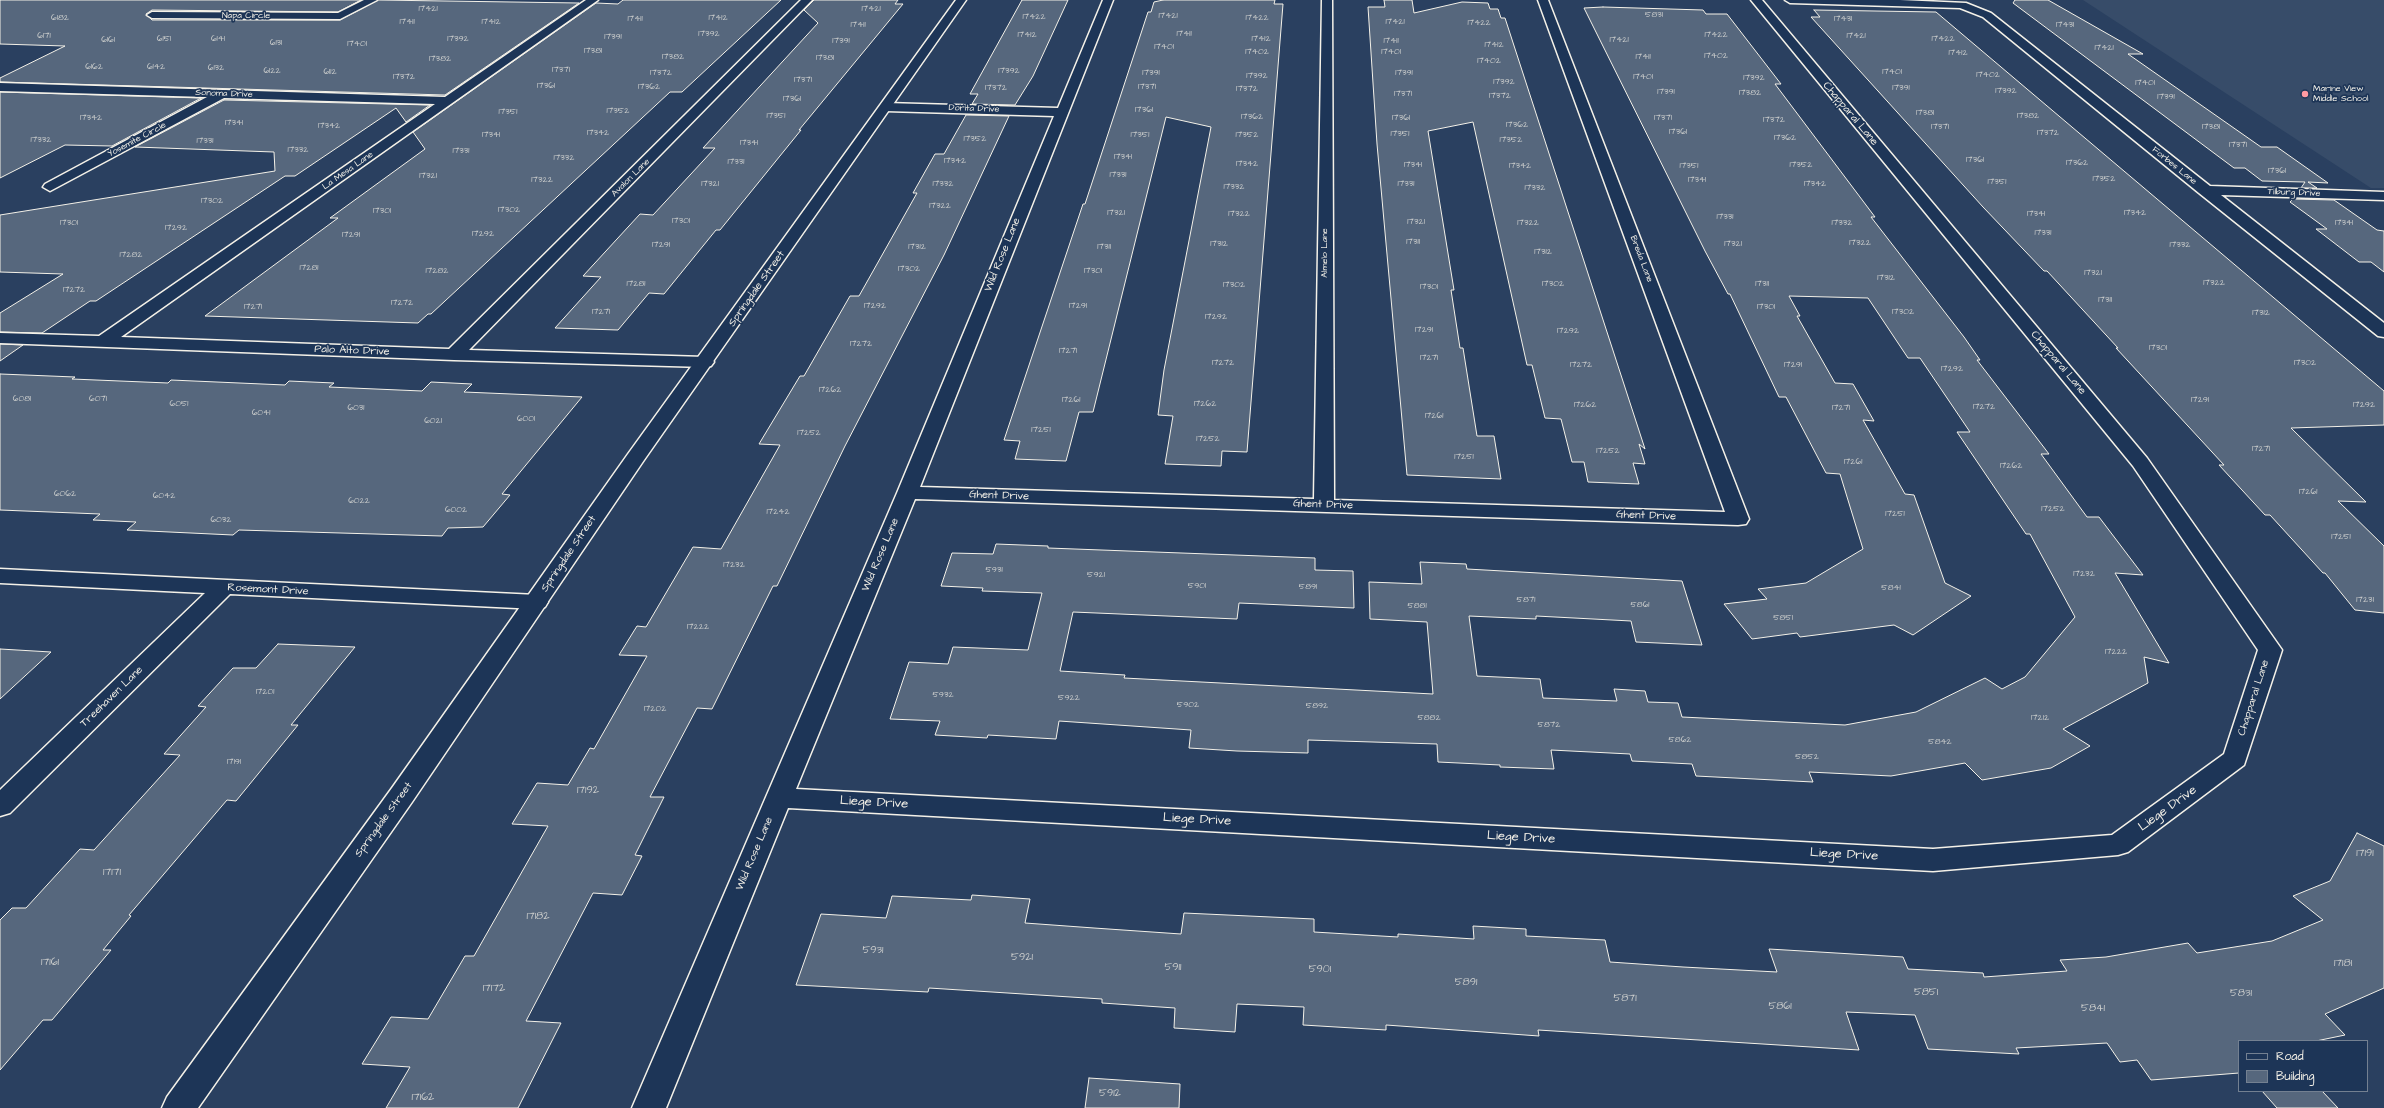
<!DOCTYPE html>
<html>
<head>
<meta charset="utf-8">
<style>
  body { margin:0 }
  #map { position:relative; width:2384px; height:1108px; overflow:hidden; background:#2a4060; font-family:"Architects Daughter",sans-serif }
  canvas { display:block }
  .legend { position:absolute; left:2238px; top:1040px; width:130px; height:52px; box-sizing:border-box; background:#1d3557; border:1px solid #738091; margin:0; padding:5px 7px; list-style:none; font-size:12px; color:#f4f1e8 }
  .legend li { display:flex; align-items:center; gap:8px; height:20px }
  .legend b { width:20px; border:1px solid #738091 }
</style>
</head>
<body>
<div id="map">
<canvas width="2384" height="1108"></canvas>
<ul class="legend">
<li><b style="height:5px;background:#1d3557"></b>Road</li>
<li><b style="height:11px;background:#56677d"></b>Building</li>
</ul>
</div>
<script>
const ctx = document.querySelector('canvas').getContext('2d');
ctx.lineJoin = 'round';
function fill(path, color) { ctx.fillStyle = color; ctx.fill(path, 'evenodd'); }
const poly = rows => new Path2D(rows.map(r => 'M' + r).join(''));
function stroke(path, color, width, dash) { ctx.strokeStyle = color; ctx.lineWidth = width; ctx.lineCap = dash ? 'butt' : 'round'; ctx.setLineDash(dash || []); ctx.stroke(path); }
function label(font, color, halo, rows, align = 'center') {
  ctx.font = font + ' "Architects Daughter",sans-serif'; ctx.lineWidth = 3.5; ctx.setLineDash([]); ctx.textBaseline = 'middle'; ctx.strokeStyle = halo; ctx.fillStyle = color; for (const [text, x, y, turn = 0] of rows) {
    ctx.save(); ctx.translate(x, y); ctx.rotate((+turn || 0) * Math.PI / 180); ctx.textAlign = isNaN(turn) ? turn : align; if (halo) ctx.strokeText(text, 0, 0); ctx.fillText(text, 0, 0); ctx.restore();
  }
}
fill(poly([
  [2083,0,2384,0,2384,188,2371,188]
]), '#374c69');
const building = poly([
  [0,0,361,0,338,12,152,10,146,14,152,20,340,20,378,0,579,3,445,95,0,82,0,78,65,46,0,44,0,0],
  [623,0,781,0,682,92,670,92,431,314,428,314,418,323,205,316,338,218,330,218,425,149,413,132,596,3,618,4,623,0],
  [814,0,898,0,895,4,903,4,799,130,801,130,720,230,716,230,664,294,649,293,618,330,555,328,601,277,583,276,640,214,653,215,715,148,703,148,818,23,804,10,814,0],
  [1022,0,1068,0,1033,76,1015,105,972,104,978,94,970,94,1022,0],
  [1163,0,1275,0,1274,4,1283,4,1247,452,1222,451,1221,466,1165,464,1173,416,1158,415,1164,370,1211,127,1166,117,1093,412,1079,412,1066,461,1015,459,1020,441,1004,440,1083,204,1085,204,1148,12,1151,12,1154,2,1163,0],
  [1384,0,1412,0,1414,13,1462,2,1488,3,1490,9,1498,9,1501,18,1505,18,1645,449,1639,444,1645,464,1633,463,1639,484,1588,482,1584,462,1572,462,1561,419,1545,418,1532,365,1527,365,1473,122,1428,131,1454,290,1451,290,1460,348,1463,348,1477,436,1494,436,1501,479,1407,475,1377,144,1368,7,1385,7,1384,0],
  [2015,0,2048,0,2143,54,2128,54,2261,147,2277,147,2328,183,2308,182,2317,188,2301,188,2305,182,2262,181,2245,168,2234,168,2013,3,2015,0],
  [1603,7,1703,10,1706,14,1727,14,1781,84,1775,84,1875,217,1871,217,1964,337,1980,360,1977,360,2049,454,2041,454,2087,517,2099,517,2143,575,2115,573,2169,663,2144,657,2148,683,2063,729,2090,746,2051,768,1982,780,1965,763,1891,776,1809,772,1813,782,1696,776,1692,764,1632,761,1630,754,1551,750,1554,769,1500,767,1500,765,1438,762,1437,744,1308,740,1308,753,1237,751,1189,748,1191,730,1059,721,1056,739,988,735,987,738,935,735,940,721,890,719,909,662,948,664,953,647,1028,650,1042,593,982,591,983,588,941,586,952,553,993,554,996,544,1048,546,1048,548,1315,558,1315,570,1353,571,1354,608,1239,603,1237,619,1073,612,1060,671,1125,675,1124,678,1433,694,1427,622,1370,619,1369,582,1422,584,1420,562,1466,564,1467,569,1682,581,1702,645,1636,642,1631,621,1536,616,1536,619,1469,616,1477,676,1540,679,1543,698,1617,701,1614,689,1645,691,1648,702,1678,703,1682,717,1845,725,1916,712,1985,678,2002,689,2025,677,2075,617,2030,534,2026,534,1957,432,1970,432,1920,358,1908,358,1868,298,1789,296,1800,316,1797,316,1835,383,1853,384,1874,421,1863,420,1905,494,1914,495,1945,583,1971,596,1913,635,1894,625,1800,637,1797,633,1752,639,1724,604,1767,599,1758,589,1806,583,1863,549,1840,474,1826,473,1786,397,1779,397,1730,294,1728,294,1705,251,1584,8,1603,7],
  [1814,10,1936,12,2384,391,2384,425,2291,428,2366,502,2338,501,2384,546,2384,613,2355,610,2325,573,2323,573,2270,515,2265,515,2219,465,2224,465,2116,348,2118,348,2047,271,2044,271,1983,207,1811,17,1820,17,1814,10],
  [0,92,201,98,112,146,65,145,0,178,0,92],
  [224,100,430,105,406,122,396,108,295,176,285,176,96,301,90,301,42,333,0,332,0,313,63,274,0,272,0,215,275,171,274,152,135,147,224,100],
  [966,115,1009,116,944,255,845,446,777,586,773,586,712,709,697,708,650,797,664,797,635,855,642,856,622,895,593,893,526,1021,561,1023,518,1108,386,1108,410,1067,362,1064,391,1017,428,1019,465,956,474,956,548,826,512,824,537,783,568,785,590,748,594,749,647,656,619,655,637,626,646,627,693,547,721,549,780,445,759,444,800,376,804,376,850,296,859,296,917,193,913,193,935,154,944,154,966,115],
  [2293,199,2334,200,2377,230,2384,231,2384,272,2371,262,2359,262,2316,229,2327,229,2290,202,2293,199],
  [0,344,23,345,0,361,0,344],
  [0,374,75,377,72,379,168,383,171,380,285,385,289,381,334,383,329,387,422,391,431,382,472,384,464,392,582,397,502,494,510,495,483,527,448,528,442,536,239,530,233,535,127,530,136,522,93,520,100,514,0,510,0,374],
  [278,644,355,647,291,725,298,725,236,801,227,800,129,915,131,916,103,950,111,950,52,1020,43,1020,0,1070,0,920,12,908,26,908,80,849,94,850,180,755,164,754,206,707,198,706,233,668,256,668,278,644],
  [0,649,51,652,0,699,0,649],
  [2357,833,2384,846,2384,988,2325,1014,2345,1035,2316,1041,2239,1041,2239,1073,2151,1080,2137,1060,2120,1062,2107,1043,2016,1048,2019,1054,1928,1049,1915,1015,1846,1012,1859,1050,1538,1030,1539,1036,1386,1025,1386,1030,1303,1025,1304,1007,1237,1004,1235,1032,1174,1028,1175,1008,1102,1003,1102,999,929,988,928,992,796,985,821,914,886,918,892,896,971,900,972,895,1030,899,1025,923,1094,928,1181,934,1184,913,1314,919,1314,932,1398,937,1398,934,1474,939,1473,926,1526,929,1526,936,1605,940,1610,962,1683,967,1777,972,1769,949,1903,957,1908,969,1983,973,1984,977,2067,971,2060,960,2106,957,2188,943,2197,953,2272,941,2323,920,2293,896,2330,881,2357,833],
  [1089,1078,1180,1084,1179,1108,1085,1108,1089,1078],
  [2262,1091,2322,1091,2338,1108,2277,1108,2262,1091]
]);
fill(building, '#56677d');
stroke(building, '#f4f1e8', 1);
const street = poly([
  [364,0,377,0,340,19,152,18,147,15,152,12,338,13,364,0],
  [586,0,598,0,121,337,449,349,801,0,812,0,469,350,705,357,711,358,714,362,711,366,705,367,454,360,0,343,0,333,99,336,435,104,224,98,50,191,43,187,45,184,207,97,0,91,0,83,445,97,586,0],
  [1103,0,1113,0,920,487,1314,499,1322,0,1332,0,1334,500,1725,512,1538,0,1548,0,1749,519,1746,524,1738,525,915,499,796,789,1933,849,2112,835,2224,754,2258,650,2133,466,1751,0,1762,0,2147,458,2282,650,2244,765,2128,852,2118,855,1933,871,788,808,666,1108,632,1108,897,493,1054,116,886,111,880,107,886,103,1058,108,1103,0],
  [1785,0,1900,0,1966,3,1991,13,2210,186,2384,192,2384,200,2221,195,2384,323,2384,337,2378,336,2199,193,1983,17,1960,8,1790,3,1785,0],
  [0,569,537,595,545,597,548,602,545,607,537,609,230,594,10,813,0,816,0,790,205,593,0,583,0,569]
]);
const secondary = poly([
  [956,0,966,0,644,460,412,802,198,1108,162,1108,167,1097,392,788,628,454,956,0]
]);
stroke(street, '#f4f1e8', 3);
stroke(secondary, '#f4f1e8', 3);
fill(street, '#1d3557');
fill(secondary, '#1d3557');
for (const [x, y, r, color] of [
  [2305,94,4,"#ff9aa2"]
]) { const dot = new Path2D(); dot.arc(x, y, r, 0, 2 * Math.PI); ctx.fillStyle = color; ctx.fill(dot); stroke(dot, '#1d3557', 1.5); }
label('9px', '#cccecd', null, [
  ["17421",428,9],
  ["17421",871,9],
  ["5831",1654,15],
  ["17421",1168,16],
  ["17422",1034,17],
  ["6182",60,18],
  ["17412",718,18],
  ["17422",1257,18],
  ["17411",635,19],
  ["17431",1843,19],
  ["17411",407,22],
  ["17412",491,22],
  ["17421",1395,22],
  ["17422",1479,23],
  ["17411",858,25],
  ["17431",2065,25],
  ["17392",709,34],
  ["17411",1184,34],
  ["17412",1027,35],
  ["17422",1716,35],
  ["6171",44,36],
  ["17421",1856,36],
  ["17391",613,37],
  ["6151",164,39],
  ["6141",218,39],
  ["17392",458,39],
  ["17412",1261,39],
  ["17422",1943,39],
  ["6161",108,40],
  ["17421",1619,40],
  ["17391",841,41],
  ["17411",1391,41],
  ["6131",276,43],
  ["17401",357,44],
  ["17412",1494,45],
  ["17401",1164,47],
  ["17421",2104,48],
  ["17381",593,51],
  ["17402",1257,52],
  ["17401",1391,52],
  ["17412",1958,53],
  ["17402",1716,56],
  ["17382",673,57],
  ["17411",1643,57],
  ["17381",825,58],
  ["17382",440,59],
  ["17402",1489,61],
  ["6162",94,67],
  ["6142",156,67],
  ["6132",216,68],
  ["17371",561,70],
  ["6122",272,71],
  ["17392",1009,71],
  ["6112",330,72],
  ["17401",1892,72],
  ["17372",661,73],
  ["17391",1151,73],
  ["17391",1404,73],
  ["17402",1988,75],
  ["17392",1257,76],
  ["17372",404,77],
  ["17401",1643,77],
  ["17392",1754,78],
  ["17371",803,80],
  ["17392",1504,82],
  ["17401",2145,83],
  ["17361",546,86],
  ["17362",649,87],
  ["17371",1147,87],
  ["17372",996,88],
  ["17391",1901,88],
  ["17372",1247,89],
  ["17392",2006,91],
  ["17391",1666,92],
  ["17382",1750,93],
  ["17371",1403,94],
  ["17372",1500,96],
  ["17391",2166,97],
  ["17361",792,99],
  ["17361",1144,110],
  ["17352",618,111],
  ["17351",508,112],
  ["17381",1925,113],
  ["17351",776,116],
  ["17382",2028,116],
  ["17362",1252,117],
  ["17342",91,118],
  ["17361",1401,118],
  ["17371",1663,118],
  ["17372",1774,120],
  ["17341",234,123],
  ["17362",1517,125],
  ["17342",329,126],
  ["17371",1940,127],
  ["17381",2211,127],
  ["17361",1678,132],
  ["17342",598,133],
  ["17372",2048,133],
  ["17351",1400,134],
  ["17341",491,135],
  ["17351",1140,135],
  ["17352",1247,135],
  ["17362",1785,138],
  ["17352",975,139],
  ["17332",41,140],
  ["17352",1511,140],
  ["17331",205,141],
  ["17341",749,143],
  ["17371",2238,145],
  ["17332",298,150],
  ["17331",461,151],
  ["17341",1123,157],
  ["17332",564,158],
  ["17361",1975,160],
  ["17342",955,161],
  ["17331",736,162],
  ["17362",2077,163],
  ["17342",1247,164],
  ["17341",1413,165],
  ["17352",1801,165],
  ["17342",1520,166],
  ["17351",1689,166],
  ["17361",2277,171],
  ["17331",1118,175],
  ["17321",428,176],
  ["17352",2104,179],
  ["17322",542,180],
  ["17341",1697,180],
  ["17351",1997,182],
  ["17321",710,184],
  ["17332",943,184],
  ["17331",1406,184],
  ["17342",1815,184],
  ["17332",1234,187],
  ["17332",1535,188],
  ["17302",212,201],
  ["17322",940,206],
  ["17302",509,210],
  ["17301",382,211],
  ["17321",1116,213],
  ["17342",2135,213],
  ["17322",1239,214],
  ["17341",2036,214],
  ["17331",1725,217],
  ["17301",681,221],
  ["17321",1416,222],
  ["17301",69,223],
  ["17322",1528,223],
  ["17332",1842,223],
  ["17341",2344,223],
  ["17292",176,228],
  ["17331",2043,233],
  ["17292",483,234],
  ["17291",351,235],
  ["17311",1413,242],
  ["17322",1860,243],
  ["17312",1219,244],
  ["17321",1733,244],
  ["17291",661,245],
  ["17332",2180,245],
  ["17312",917,247],
  ["17311",1104,247],
  ["17312",1543,252],
  ["17282",131,255],
  ["17281",309,268],
  ["17302",909,269],
  ["17282",437,271],
  ["17301",1093,271],
  ["17321",2093,273],
  ["17312",1886,278],
  ["17322",2214,283],
  ["17281",636,284],
  ["17302",1553,284],
  ["17311",1762,284],
  ["17302",1234,285],
  ["17301",1429,287],
  ["17272",74,290],
  ["17311",2105,300],
  ["17272",402,303],
  ["17292",875,306],
  ["17291",1078,306],
  ["17271",253,307],
  ["17301",1766,307],
  ["17271",601,312],
  ["17302",1903,312],
  ["17312",2261,313],
  ["17292",1216,317],
  ["17291",1424,330],
  ["17292",1568,331],
  ["17272",861,344],
  ["17301",2158,348],
  ["17271",1068,351],
  ["17271",1429,358],
  ["17272",1223,363],
  ["17302",2305,363],
  ["17272",1581,365],
  ["17291",1793,365],
  ["17292",1952,369],
  ["17262",830,390],
  ["6081",22,399],
  ["6071",98,399],
  ["17261",1071,400],
  ["17291",2200,400],
  ["6051",179,404],
  ["17262",1205,404],
  ["17262",1585,405],
  ["17292",2364,405],
  ["17272",1984,407],
  ["6031",356,408],
  ["17271",1841,408],
  ["6041",261,413],
  ["17261",1434,416],
  ["6001",526,419],
  ["6021",433,421],
  ["17251",1041,430],
  ["17252",809,433],
  ["17252",1208,439],
  ["17271",2261,449],
  ["17252",1608,451],
  ["17251",1464,457],
  ["17261",1853,462],
  ["17262",2011,466],
  ["17261",2308,492],
  ["6062",65,494],
  ["6042",164,496],
  ["6022",359,501],
  ["17252",2053,509],
  ["6002",456,510],
  ["17242",778,512],
  ["17251",1895,514],
  ["6032",221,520],
  ["17251",2341,537],
  ["17232",734,565],
  ["5931",994,570],
  ["17232",2084,574],
  ["5921",1096,575],
  ["5901",1197,586],
  ["5891",1308,587],
  ["5841",1891,588],
  ["5871",1526,600],
  ["17231",2365,600],
  ["5861",1640,605],
  ["5881",1417,606],
  ["5851",1783,618],
  ["17222",698,627],
  ["17222",2116,652],
  ["17201",265,692],
  ["5932",943,695],
  ["5922",1069,698],
  ["5902",1188,705],
  ["5892",1317,706],
  ["17202",655,709],
  ["5882",1429,718],
  ["17212",2040,718],
  ["5872",1549,725],
  ["5862",1680,740],
  ["5842",1940,742],
  ["5852",1807,757],
  ["17191",234,762]
]);
label('9px', '#f4f1e8', '#1d3557', [
  ["Napa Circle",246,16],
  ["Sonoma Drive",224,94,2],
  ["Dorita Drive",974,109,2],
  ["Yosemite Circle",137,140,-28],
  ["Forbes Lane",2174,166,39],
  ["La Mesa Lane",348,171,-35],
  ["Avalon Lane",631,178,-45],
  ["Tilburg Drive",2294,193,2],
  ["Almelo Lane",1325,253,-90],
  ["Breda Lane",1641,259,69]
]);
label('9px', '#f4f1e8', '#1d3557', [
  ["Marine View",2313,89],
  ["Middle School",2313,99]
], 'left');
label('11px', '#f4f1e8', '#1d3557', [
  ["Chapparal Lane",1850,114,50],
  ["Wild Rose Lane",1003,255,-68],
  ["Springdale Street",757,289,-55],
  ["Palo Alto Drive",352,351,2],
  ["Chapparal Lane",2058,363,50],
  ["Ghent Drive",999,496,2],
  ["Ghent Drive",1323,505,2],
  ["Ghent Drive",1646,516,2],
  ["Springdale Street",569,554,-56],
  ["Wild Rose Lane",881,555,-67],
  ["Rosemont Drive",268,590,3],
  ["Treehaven Lane",112,697,-44],
  ["Chapparal Lane",2254,698,-72],
  ["Springdale Street",384,820,-54],
  ["Wild Rose Lane",755,854,-67]
]);
label('11px', '#cccecd', null, [
  ["17192",588,791],
  ["17191",2365,854],
  ["17171",112,873],
  ["17182",538,917],
  ["5931",873,951],
  ["5921",1022,958],
  ["17161",50,963],
  ["17181",2343,964],
  ["5911",1173,968],
  ["5901",1320,970],
  ["5891",1466,983],
  ["17172",494,989],
  ["5851",1926,993],
  ["5831",2241,994],
  ["5871",1625,999],
  ["5861",1780,1007],
  ["5841",2093,1009],
  ["5912",1110,1094],
  ["17162",423,1098]
]);
label('13px', '#f4f1e8', '#1d3557', [
  ["Liege Drive",874,803,3],
  ["Liege Drive",2168,809,-36],
  ["Liege Drive",1197,820,3],
  ["Liege Drive",1521,838,3],
  ["Liege Drive",1844,855,3]
]);
</script>
</body>
</html>
